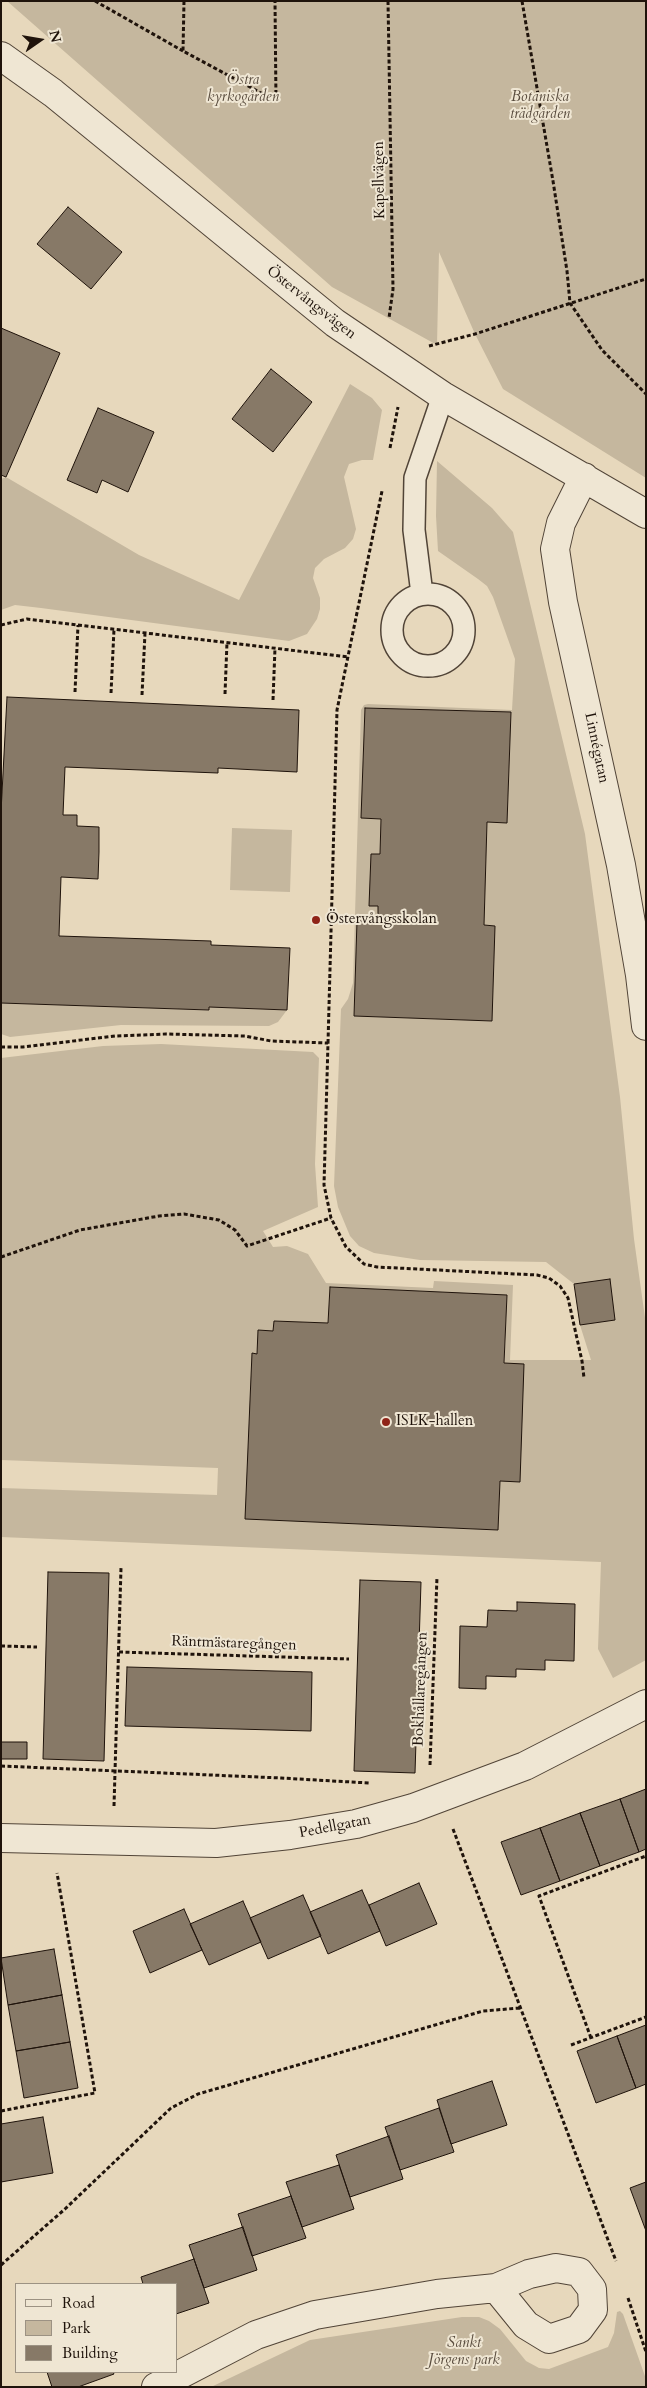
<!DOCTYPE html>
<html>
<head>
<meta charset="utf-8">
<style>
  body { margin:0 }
  #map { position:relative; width:647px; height:2388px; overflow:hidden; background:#e7d8bc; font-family:Cardo,serif }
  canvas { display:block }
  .frame { position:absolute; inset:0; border:2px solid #1f130b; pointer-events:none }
  .legend { position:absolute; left:15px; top:2283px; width:162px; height:90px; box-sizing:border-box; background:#efe6d3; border:1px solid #9c9283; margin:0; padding:6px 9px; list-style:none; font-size:15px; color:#1f130b }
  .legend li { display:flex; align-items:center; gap:10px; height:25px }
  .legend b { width:25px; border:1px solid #9c9283 }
  .north { position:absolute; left:15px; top:15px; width:50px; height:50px; -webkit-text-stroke:4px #efe6d3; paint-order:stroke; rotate:77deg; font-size:14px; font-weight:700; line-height:20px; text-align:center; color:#1f130b }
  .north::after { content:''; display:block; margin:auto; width:18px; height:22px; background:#1f130b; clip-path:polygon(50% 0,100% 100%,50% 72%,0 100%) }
</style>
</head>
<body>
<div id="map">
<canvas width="647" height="2388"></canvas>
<div class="frame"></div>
<ul class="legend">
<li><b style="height:6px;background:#efe6d3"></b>Road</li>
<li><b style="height:14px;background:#c5b79e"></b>Park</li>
<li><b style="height:14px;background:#877967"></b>Building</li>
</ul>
<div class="north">N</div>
</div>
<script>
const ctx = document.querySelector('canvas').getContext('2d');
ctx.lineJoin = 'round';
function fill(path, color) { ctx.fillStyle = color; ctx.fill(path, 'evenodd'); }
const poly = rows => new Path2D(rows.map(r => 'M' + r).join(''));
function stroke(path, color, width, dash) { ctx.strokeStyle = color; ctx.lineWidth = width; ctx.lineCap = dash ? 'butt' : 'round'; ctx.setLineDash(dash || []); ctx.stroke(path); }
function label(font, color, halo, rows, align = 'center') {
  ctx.font = font + ' Cardo,serif'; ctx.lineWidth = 4; ctx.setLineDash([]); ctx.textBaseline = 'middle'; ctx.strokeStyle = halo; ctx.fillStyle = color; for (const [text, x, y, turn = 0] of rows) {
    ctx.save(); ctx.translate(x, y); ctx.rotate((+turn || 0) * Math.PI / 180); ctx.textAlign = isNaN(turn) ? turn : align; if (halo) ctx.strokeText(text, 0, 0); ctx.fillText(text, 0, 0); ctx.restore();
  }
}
fill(poly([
  [7,1,646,1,646,478,503,389,475,334,439,252,437,345,332,287],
  [350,384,372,398,382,410,373,460,362,460,349,464,344,477,356,529,353,539,345,548,324,559,315,568,313,578,320,598,320,609,317,619,307,634,289,641,41,608,15,605,1,610,1,479,6,477,139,555,239,600],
  [437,461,492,508,513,532,585,834,620,1097,634,1239,646,1325,646,1660,613,1678,598,1649,601,1562,1,1537,1,1488,217,1495,218,1468,1,1460,1,1058,103,1046,161,1044,313,1052,319,1058,315,1164,318,1207,263,1231,273,1247,287,1246,308,1254,326,1283,433,1288,434,1281,513,1285,510,1360,591,1360,580,1325,574,1284,546,1262,420,1260,374,1253,359,1246,350,1236,338,1207,334,1186,341,1009,348,999,353,983,361,710,364,705,368,704,512,710,515,659,493,597,487,586,478,579,438,551,436,516],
  [365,708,511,712,507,823,487,822,484,925,495,926,492,1021,354,1016,357,921,378,921,378,906,371,854,380,854,381,819,361,818],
  [330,1288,507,1295,498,1530,246,1519,252,1354,257,1354,258,1331,273,1331,274,1321,328,1323],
  [232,828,292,830,290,892,230,890],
  [1,1003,208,1010,209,1007,287,1010,278,1022,269,1026,121,1025,10,1037,1,1034],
  [620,2311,623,2314,646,2379,646,2387,211,2387,310,2340,462,2317,479,2317,489,2321,500,2329,526,2361,539,2368,549,2369,608,2347,614,2333,617,2312]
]), '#c5b79e');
const building = poly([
  [68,207,122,252,91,289,37,244,68,207],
  [1,328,60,353,6,477,1,475,1,328],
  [271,369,312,402,273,452,232,419,271,369],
  [98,408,154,432,128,492,102,480,97,493,67,480,98,408],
  [7,697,299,710,297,772,218,768,218,773,65,767,63,815,77,815,77,826,99,827,99,852,98,879,61,877,59,936,211,941,211,945,290,948,287,1010,209,1007,209,1010,1,1003,1,812,7,697],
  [365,708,511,712,507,823,487,822,484,925,495,926,492,1021,354,1016,357,921,378,921,378,906,369,906,371,854,380,854,381,819,361,818,365,708],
  [610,1279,615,1320,580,1325,574,1284,610,1279],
  [330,1287,507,1295,504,1363,524,1364,520,1482,500,1481,498,1530,245,1519,252,1353,257,1354,258,1330,273,1331,274,1321,328,1323,330,1287],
  [48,1572,109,1573,104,1761,43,1759,48,1572],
  [360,1580,421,1582,415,1773,354,1771,360,1580],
  [517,1602,575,1604,574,1661,545,1660,545,1670,516,1669,516,1677,486,1676,486,1689,459,1688,460,1626,487,1627,488,1610,517,1611,517,1602],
  [127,1667,312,1672,311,1731,125,1726,127,1667],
  [1,1742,27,1742,27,1759,1,1759,1,1742],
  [646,1789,646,1849,639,1852,620,1799,646,1789],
  [620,1799,639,1852,600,1866,580,1813,620,1799],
  [580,1813,600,1866,560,1881,540,1828,580,1813],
  [540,1828,560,1881,521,1895,501,1842,540,1828],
  [419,1883,437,1924,386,1946,369,1905,419,1883],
  [362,1890,380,1931,328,1954,310,1912,362,1890],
  [303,1895,321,1936,268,1959,250,1918,303,1895],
  [243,1901,261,1942,209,1965,190,1924,243,1901],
  [184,1909,202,1950,150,1973,133,1931,184,1909],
  [54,1949,62,1995,8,2005,1,1958,54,1949],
  [62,1995,70,2042,16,2051,8,2005,62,1995],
  [646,2025,646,2084,636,2088,617,2036,646,2025],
  [617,2036,636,2088,596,2103,577,2051,617,2036],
  [70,2042,78,2088,24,2098,16,2051,70,2042],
  [492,2081,507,2125,451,2144,437,2100,492,2081],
  [439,2108,454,2152,400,2170,385,2127,439,2108],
  [43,2117,53,2173,1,2182,1,2124,43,2117],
  [389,2136,403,2179,350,2197,336,2155,389,2136],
  [339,2165,354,2209,302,2227,286,2182,339,2165],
  [646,2182,646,2231,630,2188,646,2182],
  [291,2196,306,2238,252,2256,238,2214,291,2196],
  [243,2227,257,2270,204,2288,189,2245,243,2227],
  [194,2259,209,2303,176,2314,176,2284,143,2284,141,2277,194,2259],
  [47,2372,113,2372,114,2374,78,2387,52,2387,47,2372]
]);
fill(building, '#877967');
stroke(building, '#1f130b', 1);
const service = poly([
  '392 630a36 36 0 1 1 72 0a36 36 0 1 1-72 0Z',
  [422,594,414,530,415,478,443,396]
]);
const minor = poly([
  [1,56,53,93,335,323,443,396,646,514],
  [584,477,561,523,555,549,563,602,621,865,640,975,646,1026],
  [1,1838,216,1843,290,1835,356,1824,413,1808,525,1766,646,1704],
  [156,2387,256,2335,315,2315,437,2294,496,2288,529,2274,556,2268,579,2272,592,2289,593,2310,579,2329,549,2339,526,2325,496,2288]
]);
stroke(service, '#514437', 24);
stroke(minor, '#514437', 30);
stroke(poly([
  [95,1,183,51],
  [184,1,183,51,276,101,275,1],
  [388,1,393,289,389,318],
  [522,1,553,181,567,271,570,303,602,350,646,394],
  [429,346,475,334,646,279],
  [390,448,398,407],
  [1,625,27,619,349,657],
  [75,692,78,625],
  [111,693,114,629],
  [225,694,227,642],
  [142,695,145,633],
  [273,700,275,648],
  [328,1043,337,710,382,491],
  [1,1047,23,1047,115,1036,166,1034,245,1036,271,1041,328,1043,324,1185,331,1218,346,1247,364,1264,377,1267,537,1275,549,1278,560,1286,568,1298,582,1361,584,1378],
  [1,1257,80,1230,159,1216,184,1214,219,1220,235,1230,247,1246,331,1218],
  [1,1646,37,1647],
  [119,1652,349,1659],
  [430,1765,437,1577],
  [1,1766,281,1778,369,1783],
  [114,1806,121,1568],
  [453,1829,616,2261],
  [591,2038,539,1896,646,1856],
  [571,2045,646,2017],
  [1,2111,95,2093,57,1873],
  [1,2265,65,2209,171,2108,198,2094,483,2011,520,2008],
  [628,2298,646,2352]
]), '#1f130b', 3, [4, 2.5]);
stroke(service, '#efe6d3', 21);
stroke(minor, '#efe6d3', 28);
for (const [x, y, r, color] of [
  [316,920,5,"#8f2418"],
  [386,1422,5,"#8f2418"]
]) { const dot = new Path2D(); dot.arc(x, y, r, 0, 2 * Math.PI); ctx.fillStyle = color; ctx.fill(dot); stroke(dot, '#efe6d3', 2); }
label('italic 15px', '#594c3e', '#efe6d3', [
  ["Östra",243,81],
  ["kyrkogården",243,98],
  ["Botaniska",540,98],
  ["trädgården",540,115],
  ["Sankt",464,2344],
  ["Jörgens park",464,2361]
]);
label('15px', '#1f130b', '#efe6d3', [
  ["Kapellvägen",380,180,-91],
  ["Östervångsvägen",311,303,38],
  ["Linnégatan",596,748,78],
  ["Räntmästaregången",234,1644,2],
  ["Bokhållaregången",421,1689,-88],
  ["Pedellgatan",335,1827,-11]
]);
label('15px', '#1f130b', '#efe6d3', [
  ["Östervångsskolan",326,920],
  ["ISLK-hallen",396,1422]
], 'left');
</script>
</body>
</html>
